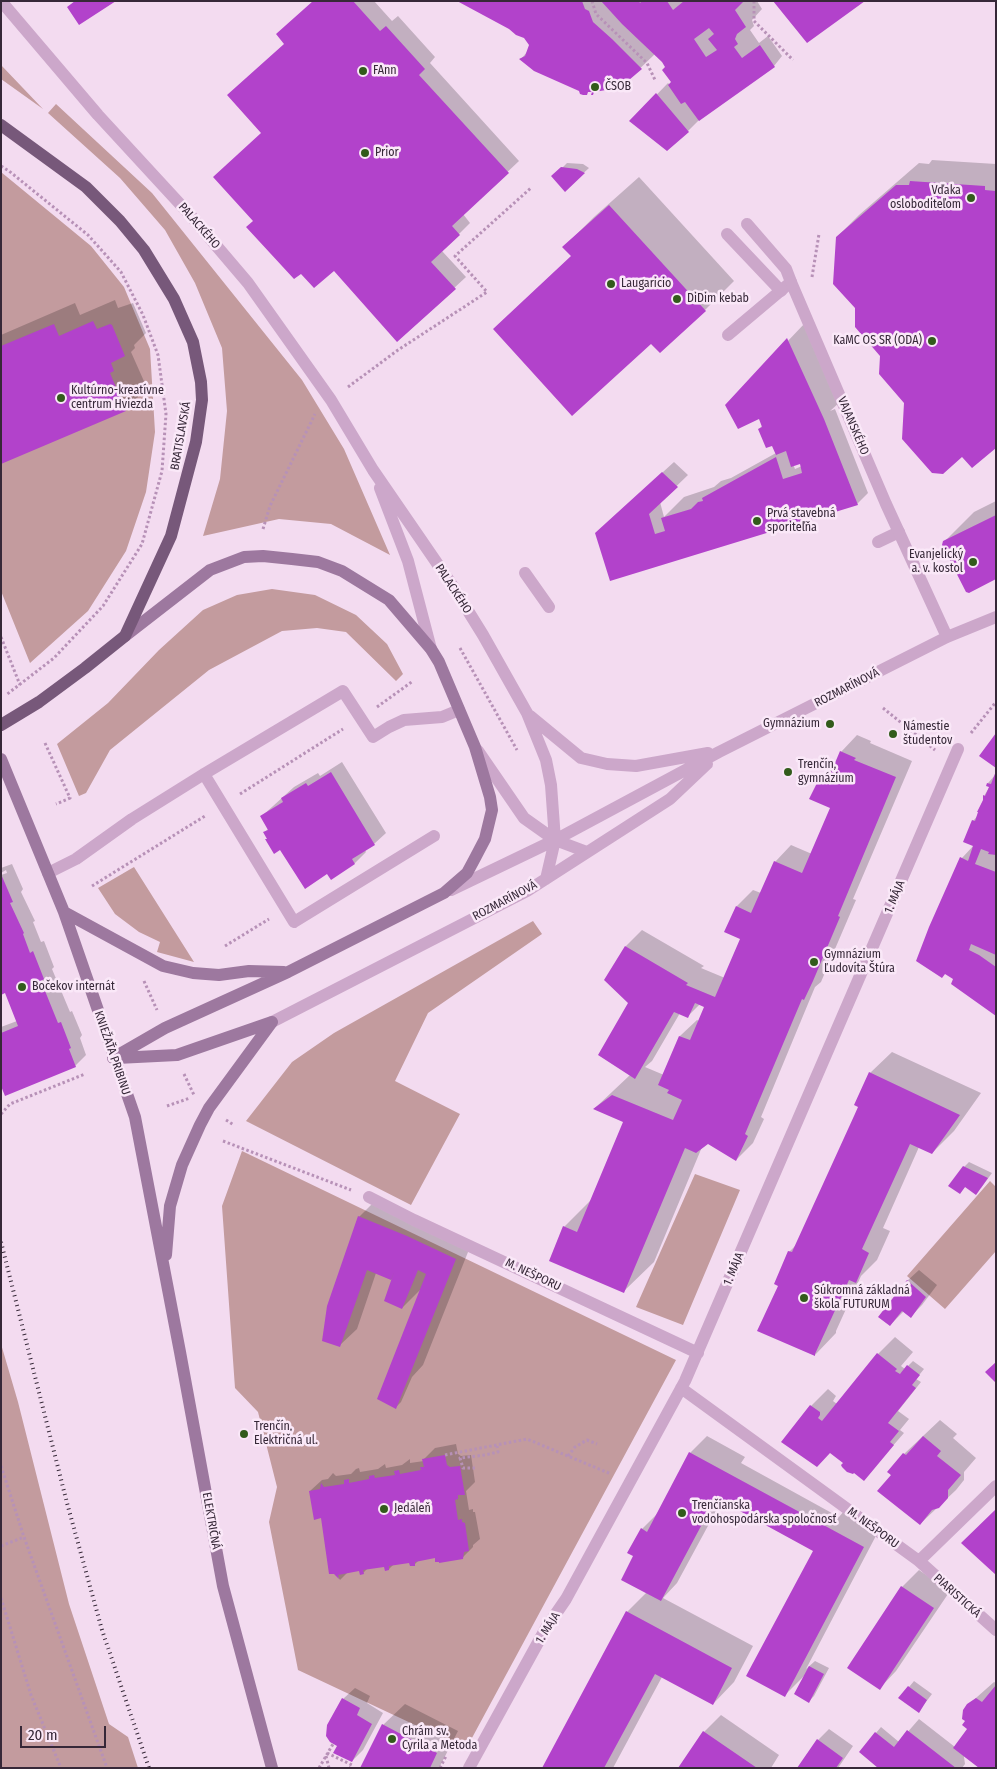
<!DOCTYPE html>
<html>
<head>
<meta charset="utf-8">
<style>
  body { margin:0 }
  #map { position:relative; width:997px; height:1769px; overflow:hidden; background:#f3dbf0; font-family:"Fira Sans Condensed",sans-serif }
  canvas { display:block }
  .frame { position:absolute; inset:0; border:2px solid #362838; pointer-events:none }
  .scale { position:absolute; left:20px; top:1726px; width:86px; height:22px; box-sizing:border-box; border:2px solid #362838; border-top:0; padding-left:6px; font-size:15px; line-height:18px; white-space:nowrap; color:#362838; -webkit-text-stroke:4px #fae8f8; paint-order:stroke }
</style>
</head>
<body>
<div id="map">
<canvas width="997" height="1769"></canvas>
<div class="frame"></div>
<div class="scale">20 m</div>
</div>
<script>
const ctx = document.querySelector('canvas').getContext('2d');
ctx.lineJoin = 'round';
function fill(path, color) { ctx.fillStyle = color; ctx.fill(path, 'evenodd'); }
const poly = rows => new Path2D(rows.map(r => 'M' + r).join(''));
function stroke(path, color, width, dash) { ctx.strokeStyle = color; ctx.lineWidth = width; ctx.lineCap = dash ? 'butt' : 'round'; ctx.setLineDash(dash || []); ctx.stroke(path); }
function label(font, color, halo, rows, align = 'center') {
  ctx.font = font + ' "Fira Sans Condensed",sans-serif'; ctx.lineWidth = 5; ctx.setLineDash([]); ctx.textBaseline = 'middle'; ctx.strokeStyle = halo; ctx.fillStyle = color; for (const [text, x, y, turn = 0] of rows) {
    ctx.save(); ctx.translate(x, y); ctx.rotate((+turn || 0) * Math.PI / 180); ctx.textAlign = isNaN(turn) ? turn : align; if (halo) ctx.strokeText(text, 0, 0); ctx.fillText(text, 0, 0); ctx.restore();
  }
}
fill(poly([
  [1,65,43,109,1,79],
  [56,104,152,193,302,380,344,449,390,555,331,524,279,519,203,536,220,479,227,411,222,348,195,283,165,230,120,178,48,113],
  [1,172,91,246,124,287,150,349,155,432,146,492,126,551,88,611,30,663,1,591],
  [272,589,315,595,356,615,387,644,403,674,396,681,346,632,317,628,282,631,209,670,110,750,86,793,79,796,57,744,108,703,159,650,203,610,237,595],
  [134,867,194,962,157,952,160,942,139,932,115,914,98,888],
  [533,921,542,934,428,1013,395,1081,460,1114,411,1205,246,1121,292,1062,334,1033],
  [242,1151,676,1360,466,1749,298,1670,269,1522,277,1487,258,1412,235,1388,222,1206],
  [695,1174,740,1190,683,1325,636,1307],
  [990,1181,996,1187,996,1251,945,1309,907,1276],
  [1,1344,18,1402,69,1604,109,1724,128,1737,138,1768,1,1768]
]), '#c39b9e');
fill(poly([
  [313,1,374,1,392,21,398,16,435,57,430,63,519,161,463,214,470,223,442,251,466,277,398,340,334,269,254,221,262,133,285,44],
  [460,1,757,1,762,9,752,20,754,26,750,30,759,43,768,36,782,56,774,66,699,120,688,131,631,121,668,83,670,85,673,82,667,67,656,53,629,79,580,90,521,59,527,52,530,45,525,37],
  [932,160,996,164,996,446,905,402,857,308,837,237,859,215,919,163,929,164],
  [567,163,583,164,589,168,565,190,553,177],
  [639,177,734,281,705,310,572,255,564,247,594,217],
  [115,300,118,308,133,303,146,333,134,345,135,348,131,352,147,388,125,410,1,463,1,335,75,303,80,315],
  [805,323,840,402,830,411,835,409,868,493,857,504,675,559,608,522,674,462,688,475,660,502,664,517,684,497,714,487,721,481,731,478,776,453,773,446,759,429,763,425,760,417,726,406],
  [800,462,802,466,795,469,793,464],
  [996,501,996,578,944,542,974,512],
  [857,735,871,741,870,743,912,761,853,899,856,900,829,963,821,982,815,987,761,1117,764,1119,753,1143,736,1160,709,1142,702,1147,654,1262,624,1291,564,1227,592,1199,625,1121,595,1108,630,1075,629,1003,626,946,642,930,704,966,701,968,725,978,742,938,737,906,753,890,761,893,775,862,791,845,812,854,832,807,820,779,836,763,841,752],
  [700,1004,705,1007,699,1021,697,1020,680,1036,664,1075,645,1067,652,1061,680,1013,688,1016],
  [342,762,386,833,374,844,365,850,366,852,355,863,328,873,281,848,268,838,265,832,269,828,262,816,294,787,318,773,320,776],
  [996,774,996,1014,953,984,962,858,974,845,973,821,979,814,984,801,984,796,990,786,988,783],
  [12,864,23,889,21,892,35,921,33,922,41,942,44,941,54,967,52,969,70,1012,72,1011,82,1035,80,1038,86,1055,75,1066,1,1083,1,1027,17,1021,1,875,7,873,6,870,1,873,1,868],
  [892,1052,981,1093,954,1131,932,1153,919,1147,883,1228,890,1231,877,1260,861,1276,836,1331,836,1333,815,1355,758,1330,780,1286,789,1252,798,1243,859,1107,870,1073],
  [969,1162,992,1173,981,1188,966,1186,959,1193,964,1167],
  [376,1200,472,1242,423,1365,412,1377,401,1402,395,1408,422,1288,402,1308,393,1280,376,1273,357,1329,340,1345,359,1217],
  [919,1270,937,1285,922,1305,911,1316,904,1311,890,1325,907,1281],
  [895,1337,913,1352,901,1366,905,1369,913,1361,924,1369,916,1379,921,1382,898,1411,909,1419,900,1430,904,1433,864,1479,831,1452,782,1442,811,1406,828,1389,836,1396,833,1401,837,1404,878,1354],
  [940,1420,957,1434,953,1438,976,1458,964,1472,964,1480,956,1490,920,1524,889,1472,904,1454],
  [707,1436,745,1457,741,1463,839,1517,844,1511,879,1530,806,1669,815,1661,829,1668,814,1696,809,1701,804,1676,785,1695,818,1546,722,1500,677,1583,663,1598,753,1646,734,1682,713,1704,662,1677,613,1768,543,1768,627,1612,647,1592,635,1556,642,1529,659,1512,690,1453],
  [456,1444,458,1454,461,1456,471,1455,475,1482,466,1491,469,1510,473,1509,473,1512,475,1512,480,1539,473,1545,473,1547,462,1558,436,1557,419,1560,415,1564,410,1561,394,1564,389,1569,385,1566,368,1568,363,1573,360,1570,348,1572,340,1580,335,1572,322,1517,310,1491,322,1480,328,1479,333,1473,336,1476,351,1474,356,1469,359,1468,360,1472,378,1469,385,1464,386,1468,402,1465,410,1459,410,1463,424,1461,424,1459,435,1448],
  [919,1570,950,1591,896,1671,880,1688,902,1587],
  [914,1681,932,1694,919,1711,900,1698],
  [994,1682,996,1683,996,1768,965,1755,964,1757,965,1764,962,1768,880,1768,860,1752,881,1727,899,1742,919,1719,955,1747,969,1729,967,1721,968,1705],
  [355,1688,370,1696,367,1703,383,1713,363,1750,352,1761,338,1745,343,1699],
  [405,1704,458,1731,439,1768,361,1768,383,1725],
  [721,1715,779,1755,771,1768,679,1768,704,1732],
  [829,1729,853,1746,838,1768,798,1768,818,1740]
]), '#0003');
fill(poly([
  [75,1,116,1,79,25,67,7],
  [313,1,353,1,380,31,386,26,425,69,419,75,509,173,452,226,460,235,431,262,456,289,397,342,334,271,314,288,301,274,294,279,246,227,253,221,213,177,261,133,227,95,284,44,276,34],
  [457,1,582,1,585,9,589,11,593,22,612,39,642,69,629,80,612,89,594,92,593,95,591,95,592,92,588,92,587,95,583,95,580,94,579,91,534,71,519,59,525,56,529,45,524,38,516,35,509,29],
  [601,1,639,1,640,3,642,1,667,1,673,10,684,1,744,1,735,10,746,27,737,34,735,39,738,44,734,47,742,58,760,45,775,67,699,121,685,102,681,104,668,85,671,82,662,70,665,67,662,62,622,24],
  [709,28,714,34,708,39,717,50,706,57,694,39],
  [773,1,865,1,807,43],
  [656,93,689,132,667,151,629,121],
  [561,167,577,169,585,173,565,192,551,176],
  [910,181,985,186,985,190,996,191,996,448,972,468,962,457,943,474,932,473,902,439,904,403,879,374,880,356,855,327,855,308,833,284,836,237,896,185,909,185],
  [609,205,706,311,660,353,651,344,572,416,493,329,571,256,562,247],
  [93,321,97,329,110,324,112,325,125,356,111,363,114,371,110,373,126,411,1,464,1,346,54,324,59,336],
  [787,338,824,419,858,505,610,581,595,533,662,472,678,487,649,514,655,534,665,531,661,518,691,509,698,502,703,501,702,498,776,457,783,479,802,473,800,464,791,467,786,451,776,455,772,446,766,448,758,429,762,427,759,419,738,429,725,405],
  [996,515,996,579,969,593,966,592,942,545,943,541],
  [996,733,996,768,979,756],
  [840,751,856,758,854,760,896,777,838,916,840,917,813,981,804,1000,802,999,745,1134,748,1136,736,1161,708,1144,696,1153,685,1148,624,1293,549,1261,563,1226,577,1232,623,1122,593,1109,612,1095,673,1120,682,1100,667,1093,669,1090,658,1085,679,1036,690,1040,704,1007,695,1003,688,1018,674,1012,635,1079,598,1055,628,1003,604,980,625,946,688,983,686,985,715,997,740,939,724,932,736,906,751,913,774,861,802,873,830,808,809,799,819,779,827,782],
  [996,771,996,855,988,854,989,852,981,849,975,864,996,872,996,955,971,944,969,950,979,955,996,967,996,1016,951,984,953,979,945,974,942,978,916,961,929,927,960,857,968,861,973,846,963,842,972,820,975,821,978,812,977,812,983,800,983,795,985,796,989,787,986,786,987,783,991,784],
  [331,772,375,845,352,859,355,864,331,880,327,874,305,889,280,850,274,854,265,839,267,839,263,832,268,830,260,816,283,802,281,798,306,783,308,786],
  [1,874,13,902,10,903,24,933,23,934,30,953,33,951,44,979,41,981,58,1023,61,1022,71,1048,69,1049,76,1067,5,1096,1,1086,1,1033,18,1026,5,993,1,995],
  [869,1072,960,1115,932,1154,910,1144,862,1249,869,1253,856,1283,849,1280,815,1354,815,1356,757,1331,778,1286,774,1284,788,1251,792,1252,854,1116,858,1107,854,1105],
  [963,1166,988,1178,976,1195,965,1187,960,1194,948,1186],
  [358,1216,407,1236,456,1259,396,1409,377,1399,426,1274,418,1270,402,1309,384,1301,394,1272,391,1280,367,1270,340,1347,322,1341,327,1306],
  [907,1280,926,1297,911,1318,902,1311,890,1326,878,1317],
  [877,1353,897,1369,895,1371,900,1374,907,1365,920,1375,912,1385,916,1388,888,1423,899,1431,890,1442,894,1445,864,1481,854,1473,853,1474,847,1472,842,1467,841,1465,843,1463,830,1453,817,1467,781,1442,810,1405,820,1412,820,1415,818,1418,822,1421],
  [996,1362,996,1383,985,1372],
  [923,1436,941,1451,937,1456,961,1475,948,1490,948,1498,939,1508,932,1510,920,1525,877,1491,891,1475,887,1472,903,1453,906,1455],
  [689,1452,864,1547,785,1697,746,1676,813,1551,716,1498,661,1601,621,1580,633,1556,627,1553,641,1528,647,1532],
  [445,1455,447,1465,450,1467,460,1466,465,1495,458,1495,458,1499,455,1500,458,1520,462,1519,462,1522,465,1523,469,1551,464,1552,463,1559,439,1563,439,1562,435,1562,435,1558,415,1562,415,1566,410,1566,409,1563,389,1566,389,1570,385,1571,384,1567,363,1570,364,1574,360,1575,359,1571,338,1575,339,1579,334,1574,329,1574,321,1518,314,1520,309,1491,320,1489,321,1483,324,1487,344,1484,344,1480,349,1479,349,1483,369,1479,369,1476,374,1475,375,1478,395,1475,394,1471,399,1470,400,1474,421,1470,420,1467,424,1467,422,1459],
  [996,1509,996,1575,961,1543],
  [901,1586,934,1608,880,1690,847,1668],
  [626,1611,732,1668,713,1705,655,1674,604,1768,542,1768],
  [809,1666,824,1674,809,1703,794,1694],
  [996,1685,996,1768,979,1768,953,1748,967,1729,962,1725,965,1721,962,1719,963,1710,967,1704,976,1698,982,1702],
  [908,1686,927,1700,919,1713,898,1698],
  [342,1698,360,1708,357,1715,372,1724,352,1762,333,1753,337,1746,330,1742,326,1736,327,1725],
  [382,1724,437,1753,430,1768,360,1768],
  [907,1730,956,1768,878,1768,859,1752,875,1732,894,1747],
  [703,1731,757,1768,678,1768],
  [817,1739,843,1758,836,1768,797,1768]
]), '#b242cb');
stroke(poly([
  [592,1,596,14,647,63,655,80],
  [754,1,754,21,793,60],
  [1,166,9,171,88,235,121,272,143,315,158,355,166,414,162,471,142,544,103,606,54,658,6,695],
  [812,277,819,234],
  [348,387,398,350,487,292,455,256,532,187],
  [263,529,270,506,315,414],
  [1,637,20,685],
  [460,648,517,750],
  [377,707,413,681],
  [883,708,935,750],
  [971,733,996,702],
  [45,743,70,798,56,804],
  [240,794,343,729],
  [92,886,205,816],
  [225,946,269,919],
  [144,981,157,1010],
  [184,1074,194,1095],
  [167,1106,190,1098],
  [1,1114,10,1104,85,1074],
  [226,1120,234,1125],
  [223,1141,351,1190],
  [445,1455,527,1439,611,1474],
  [568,1456,575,1447,587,1440,597,1444],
  [1,1466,24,1537,107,1768],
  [475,1468,463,1468,460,1458,485,1455,498,1452,497,1446],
  [1,1546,24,1537],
  [1,1598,31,1695,61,1768],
  [327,1753,352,1765,350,1768],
  [326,1756,329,1768],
  [319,1768,333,1744],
  [440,1768,446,1756]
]), '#b791b7', 3, [2.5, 2.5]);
stroke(poly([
  [728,335,791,282,786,269,747,224],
  [878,542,899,532],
  [525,573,549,607],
  [204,774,294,922,434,836],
  [48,873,76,859,132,819,204,774,343,691,373,737,389,727,404,720,442,717,459,710]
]), '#cca7ca', 12);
stroke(poly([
  [1,1,98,115,191,216,248,283,331,400,373,470,452,585,483,635,527,713,546,760,551,785,555,840,546,879],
  [727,234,781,291],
  [791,282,886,504,947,637],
  [380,488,408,561,431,649],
  [530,716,581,758,607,764,636,766,708,753],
  [478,751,524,818,555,840,587,852],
  [451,890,555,840,719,752,947,637,996,617],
  [272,1022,527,891,670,799,707,764],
  [369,1197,414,1220,698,1353],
  [681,1388,919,1561,996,1630],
  [919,1561,996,1486],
  [469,1768,546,1628,566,1599,685,1381,958,749]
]), '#cca7ca', 12);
stroke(poly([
  [1,759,64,912,135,1117,180,1352,223,1586,272,1768],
  [64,912,163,966,193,973,219,975,249,971,284,972],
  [113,1058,165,1028,288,972,444,893,467,873,474,860,485,839,492,810,490,797,475,747,439,662,431,649,389,600,342,571,318,562,292,559,263,556,244,557,210,570,125,636],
  [117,1058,177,1055,272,1022],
  [166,1255,170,1206,182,1165,200,1125,209,1108,272,1022]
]), '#9d789f', 12);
stroke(poly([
  [1,125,86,187,120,221,144,250,174,299,193,342,201,382,202,400,196,442,171,536,125,636,85,668,39,702,1,725]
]), '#77587a', 12);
stroke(poly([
  [1,1242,67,1503,102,1630,149,1768]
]), '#362838', 4, [1, 4]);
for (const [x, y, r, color] of [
  [363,71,5,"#325b1b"],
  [595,87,5,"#325b1b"],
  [365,153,5,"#325b1b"],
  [971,198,5,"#325b1b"],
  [611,284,5,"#325b1b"],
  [677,299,5,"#325b1b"],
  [932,341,5,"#325b1b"],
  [61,398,5,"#325b1b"],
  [757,521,5,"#325b1b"],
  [973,562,5,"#325b1b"],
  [830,724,5,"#325b1b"],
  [893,734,5,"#325b1b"],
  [788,772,5,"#325b1b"],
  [814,962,5,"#325b1b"],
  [22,987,5,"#325b1b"],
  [804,1298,5,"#325b1b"],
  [244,1434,5,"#325b1b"],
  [384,1509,5,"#325b1b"],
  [682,1513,5,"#325b1b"],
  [392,1739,5,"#325b1b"]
]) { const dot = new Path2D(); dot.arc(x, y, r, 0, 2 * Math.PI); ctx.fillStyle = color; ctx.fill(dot); stroke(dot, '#fae8f8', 2); }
label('12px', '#362838', '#fae8f8', [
  ["FAnn",373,71],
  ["ČSOB",605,87],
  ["Prior",375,153],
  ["Vďaka",961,191,"right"],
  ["osloboditeľom",961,205,"right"],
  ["Laugaricio",621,284],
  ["DiDim kebab",687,299],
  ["KaMC OS SR (ODA)",922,341,"right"],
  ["Kultúrno-kreatívne",71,391],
  ["centrum Hviezda",71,405],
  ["Prvá stavebná",767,514],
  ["sporiteľňa",767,528],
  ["Evanjelický",963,555,"right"],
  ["a. v. kostol",963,569,"right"],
  ["Gymnázium",820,724,"right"],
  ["Námestie",903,727],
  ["študentov",903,741],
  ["Trenčín,",798,765],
  ["gymnázium",798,779],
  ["Gymnázium",824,955],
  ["Ľudovíta Štúra",824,969],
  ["Bočekov internát",32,987],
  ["Súkromná základná",814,1291],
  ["škola FUTURUM",814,1305],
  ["Trenčín,",254,1427],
  ["Električná ul.",254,1441],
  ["Trenčianska",692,1506],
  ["vodohospodárska spoločnosť",692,1520],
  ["Jedáleň",394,1509],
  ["Chrám sv.",402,1732],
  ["Cyrila a Metoda",402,1746]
], 'left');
label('12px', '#362838', '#fae8f8', [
  ["PALACKÉHO",199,226,49],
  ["VAJANSKÉHO",853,426,67],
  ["BRATISLAVSKÁ",181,436,-80],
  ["PALACKÉHO",453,589,57],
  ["ROZMARÍNOVÁ",847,688,-27],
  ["1. MÁJA",895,897,-67],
  ["ROZMARÍNOVÁ",505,901,-28],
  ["KNIEŽAŤA PRIBINU",112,1053,71],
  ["1. MÁJA",734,1269,-67],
  ["M. NEŠPORU",533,1275,25],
  ["ELEKTRIČNÁ",211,1521,80],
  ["M. NEŠPORU",873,1528,36],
  ["PIARISTICKÁ",957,1596,42],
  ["1. MÁJA",548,1628,-58]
]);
</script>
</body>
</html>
